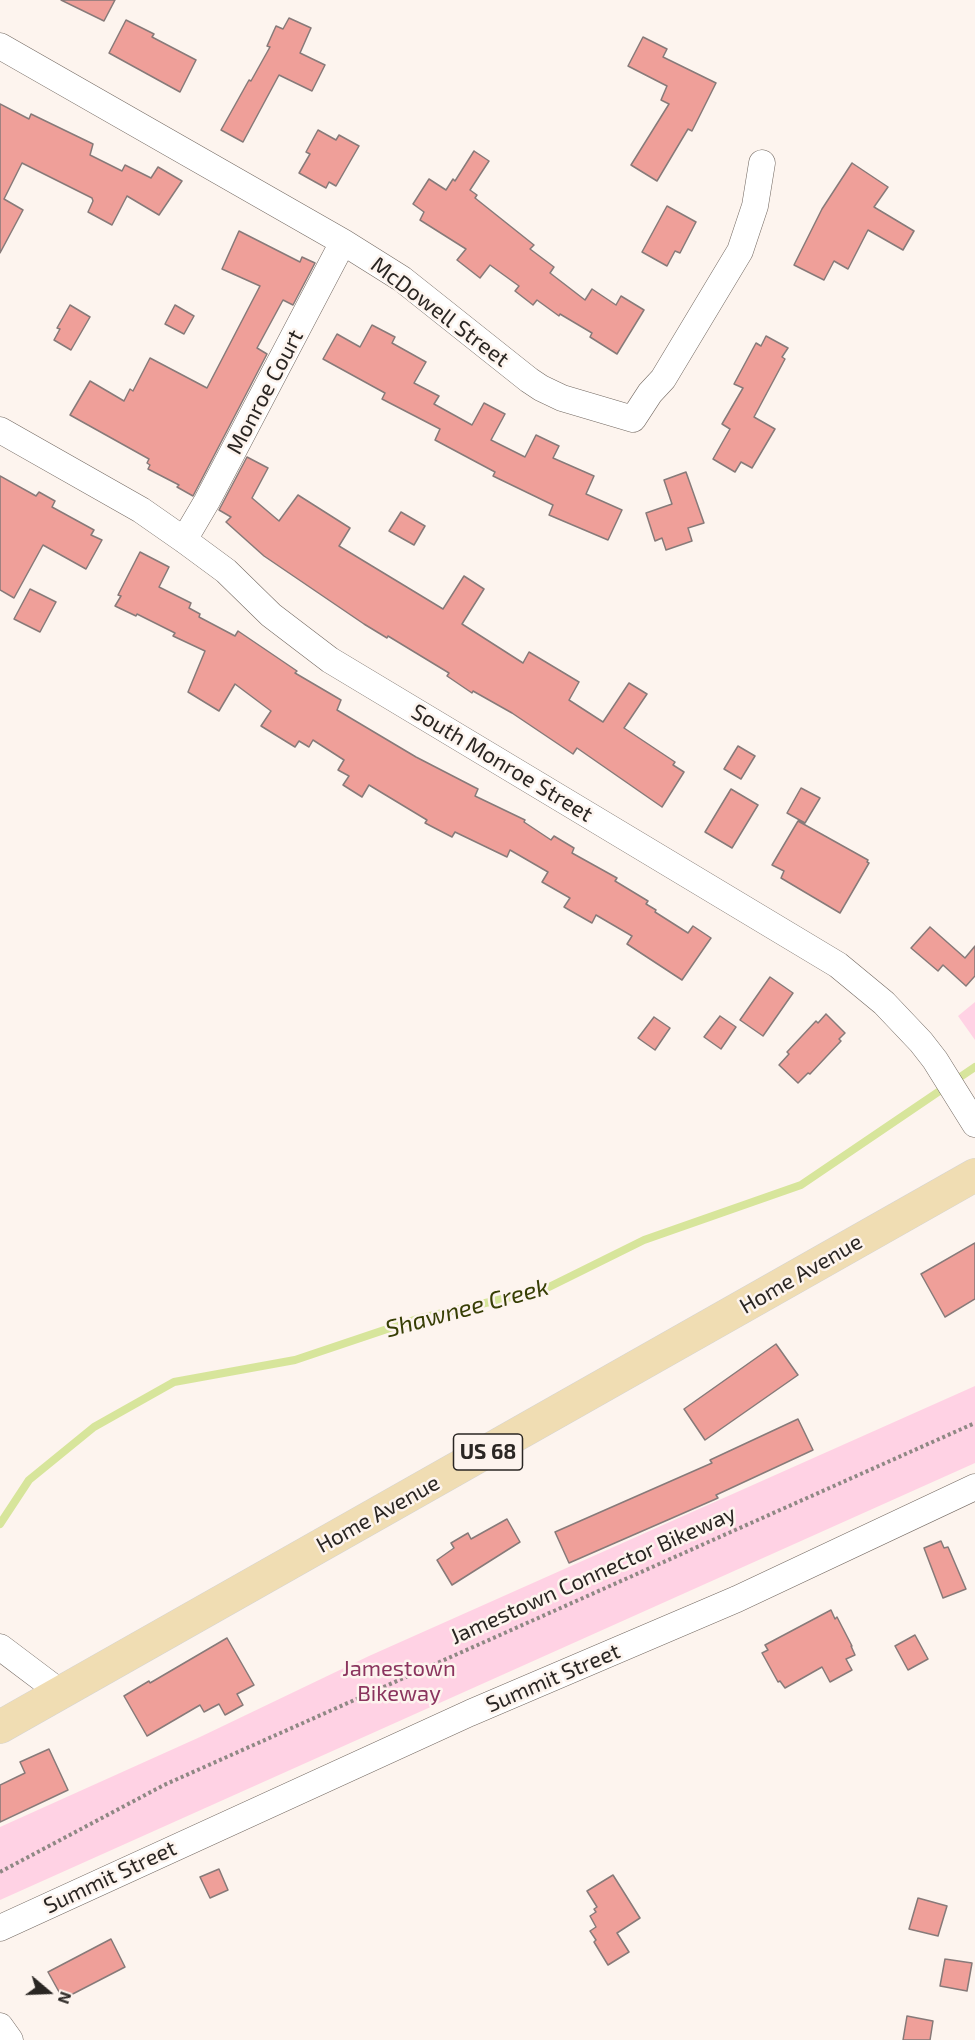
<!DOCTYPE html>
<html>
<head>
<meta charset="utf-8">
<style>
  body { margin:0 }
  #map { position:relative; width:975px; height:2040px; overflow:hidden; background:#fdf4ee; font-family:"Exo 2",sans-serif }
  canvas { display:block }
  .north { position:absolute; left:18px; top:1962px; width:60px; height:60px; -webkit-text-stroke:4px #fdf4ee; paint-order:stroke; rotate:109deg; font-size:16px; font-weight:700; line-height:24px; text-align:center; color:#2a2623 }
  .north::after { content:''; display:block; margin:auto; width:21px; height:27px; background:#2a2623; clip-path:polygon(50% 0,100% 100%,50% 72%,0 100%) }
</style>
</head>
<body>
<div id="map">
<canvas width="975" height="2040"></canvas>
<div class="north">N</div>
</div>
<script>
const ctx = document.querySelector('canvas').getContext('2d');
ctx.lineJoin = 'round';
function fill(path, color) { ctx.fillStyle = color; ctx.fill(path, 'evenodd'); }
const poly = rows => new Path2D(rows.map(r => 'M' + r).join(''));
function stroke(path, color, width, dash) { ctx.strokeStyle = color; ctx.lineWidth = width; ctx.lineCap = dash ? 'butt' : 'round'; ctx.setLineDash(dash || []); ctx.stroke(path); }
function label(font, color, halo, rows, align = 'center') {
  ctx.font = font + ' "Exo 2",sans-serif'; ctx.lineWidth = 5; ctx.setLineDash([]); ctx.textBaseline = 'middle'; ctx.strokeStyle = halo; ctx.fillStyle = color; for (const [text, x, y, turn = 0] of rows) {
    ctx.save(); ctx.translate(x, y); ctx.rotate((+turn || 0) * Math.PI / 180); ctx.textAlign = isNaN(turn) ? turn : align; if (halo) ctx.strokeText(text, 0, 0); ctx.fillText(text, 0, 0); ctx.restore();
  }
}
fill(poly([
  [975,1002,975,1040,958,1016],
  [975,1386,975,1463,0,1900,0,1827,200,1737,369,1656]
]), '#ffd2e4');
stroke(poly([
  [0,1524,29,1480,94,1427,174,1382,295,1360,417,1319,545,1289,644,1240,801,1185,975,1067]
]), '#d7e59b', 8);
const building = poly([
  [61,0,115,0,104,21,61,0],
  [289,18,311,28,300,53,325,65,312,91,279,75,243,142,221,130,249,80,251,81,270,47,267,46,276,26,283,29,289,18],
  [126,20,154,34,152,37,196,60,180,92,109,53,126,20],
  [643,37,667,49,663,57,716,83,692,131,688,129,657,181,631,165,669,104,661,100,667,86,628,66,643,37],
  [0,104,29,119,31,114,93,144,90,155,122,171,125,165,151,178,158,167,182,181,159,215,127,196,112,225,88,212,93,201,92,198,22,163,4,199,23,210,0,253,0,104],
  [318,130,336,140,339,135,359,146,336,186,329,182,326,188,299,173,310,154,306,152,318,130],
  [474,151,489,161,470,190,477,195,475,198,534,245,530,249,554,267,550,273,585,300,592,289,616,305,621,296,644,310,617,354,590,337,592,333,560,314,559,316,537,300,533,305,515,291,519,286,490,265,480,278,457,260,466,249,420,220,424,212,413,204,429,179,446,190,453,179,455,181,474,151],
  [852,163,888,187,874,207,914,231,903,250,868,230,848,269,834,261,824,280,794,265,822,209,852,163],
  [667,206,696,222,680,253,675,251,667,266,642,252,667,206],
  [239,231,300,262,302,257,315,263,293,305,283,300,257,348,267,354,193,496,177,487,179,485,148,469,150,465,147,463,149,459,70,415,90,381,124,401,130,389,133,391,150,358,207,388,260,286,222,269,239,231],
  [70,305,90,317,71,350,54,340,60,329,57,328,70,305],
  [175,305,194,316,184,334,165,324,175,305],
  [372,325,395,337,392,343,426,362,414,383,439,396,434,404,472,425,484,403,505,414,491,440,525,457,536,435,559,446,553,458,594,476,586,494,622,510,608,540,549,515,553,505,493,476,495,472,435,440,440,429,382,399,385,393,323,359,337,334,360,347,372,325],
  [766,336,788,348,782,357,785,359,754,417,775,429,752,468,741,462,735,472,713,459,730,429,722,424,743,388,734,384,756,343,761,346,766,336],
  [247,457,268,468,252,498,279,521,298,495,350,528,339,546,443,609,464,576,484,589,462,624,523,663,529,652,579,682,569,700,603,722,629,683,647,694,624,728,675,762,673,765,684,772,662,807,577,748,573,754,512,713,473,691,472,693,447,676,449,673,388,636,387,638,364,624,264,556,226,522,231,517,219,510,247,457],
  [686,472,704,523,688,528,692,541,666,550,662,538,655,541,646,513,672,504,664,480,686,472],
  [0,476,36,496,39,492,55,501,52,507,94,530,91,535,102,540,86,569,43,545,14,598,0,590,0,476],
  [401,512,425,526,414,545,389,531,401,512],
  [140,552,169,567,159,587,191,603,189,608,200,614,199,617,235,636,238,631,297,671,295,673,341,700,337,710,416,757,478,789,475,796,525,820,524,822,551,840,554,836,574,848,572,853,617,878,615,881,648,901,646,904,656,910,655,912,688,933,693,926,711,938,682,980,627,944,632,936,596,915,592,923,564,907,570,898,542,882,548,872,510,850,507,857,455,832,452,837,425,823,427,820,369,785,362,797,343,785,349,776,338,770,344,760,313,740,309,747,299,741,295,747,261,726,271,711,235,684,219,711,188,692,205,651,173,636,175,633,137,614,136,616,115,606,121,596,118,595,140,552],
  [30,589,56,602,40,632,14,619,30,589],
  [738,746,755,756,741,779,724,769,738,746],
  [801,788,820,798,805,823,787,813,801,788],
  [731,789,758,805,732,848,705,832,731,789],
  [798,821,868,860,867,862,869,863,840,913,781,878,784,871,772,865,798,821],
  [930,927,965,958,975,946,975,976,966,986,943,965,938,971,911,948,930,927],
  [770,977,793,993,763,1036,740,1020,770,977],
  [826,1014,845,1033,839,1039,841,1041,810,1074,808,1073,798,1083,779,1065,789,1054,787,1052,816,1021,818,1023,826,1014],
  [720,1016,736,1027,721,1049,704,1037,720,1016],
  [654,1017,670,1028,655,1050,638,1038,654,1017],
  [975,1243,975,1299,945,1317,921,1274,975,1243],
  [776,1344,798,1375,705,1440,684,1409,776,1344],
  [798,1419,813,1450,716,1495,718,1498,569,1563,555,1532,712,1463,710,1460,798,1419],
  [507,1519,520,1542,452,1585,437,1560,454,1548,451,1543,468,1533,471,1539,507,1519],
  [941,1541,944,1548,948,1547,966,1589,943,1598,924,1548,941,1541],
  [831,1610,835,1619,837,1617,852,1646,851,1646,855,1655,846,1659,852,1670,830,1682,822,1667,785,1688,780,1681,778,1682,762,1653,768,1650,765,1645,831,1610],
  [915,1635,928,1659,908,1670,895,1646,915,1635],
  [227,1638,254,1685,237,1694,243,1705,225,1715,219,1704,204,1712,200,1705,147,1736,124,1696,149,1681,150,1683,227,1638],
  [49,1749,68,1790,0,1822,0,1785,25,1773,20,1762,49,1749],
  [219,1869,228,1890,210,1898,200,1877,219,1869],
  [613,1875,640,1918,617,1933,629,1952,608,1965,594,1942,596,1940,590,1931,596,1927,590,1916,596,1912,594,1909,597,1907,587,1891,613,1875],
  [918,1898,947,1906,938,1936,909,1929,918,1898],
  [111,1939,125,1967,63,1999,48,1972,111,1939],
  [945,1959,972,1963,967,1991,940,1986,945,1959],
  [907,2016,933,2021,930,2040,903,2040,907,2016]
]);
fill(building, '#ef9f99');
stroke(building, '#877a79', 1.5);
const minor = poly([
  [0,46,343,242,402,279,529,380,541,388,562,398,633,419,650,393,663,379,740,251,755,206,762,163],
  [0,430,141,510,184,540,226,571,271,615,330,660,838,965,884,1003,921,1042,935,1060,975,1124],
  [184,540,207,501,343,242],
  [0,1647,61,1693],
  [0,1928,470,1713,737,1599,975,1487],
  [0,2026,10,2040]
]);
const major = poly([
  [0,1727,975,1175]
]);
stroke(minor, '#726861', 27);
stroke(major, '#d4d4d3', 34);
stroke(poly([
  [0,1872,164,1785,975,1423]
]), '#8f8884', 4, [3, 3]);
stroke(minor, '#fff', 26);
stroke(major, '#f0ddb3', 33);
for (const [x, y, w] of [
  [488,1452,69]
]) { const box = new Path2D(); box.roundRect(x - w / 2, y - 18, w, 36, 4.5); ctx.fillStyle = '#fdf4ee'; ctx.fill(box); stroke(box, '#2a2623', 1.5); }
label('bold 21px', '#2a2623', null, [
  ["US 68",488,1452]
]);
label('22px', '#2a2623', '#fdf4ee', [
  ["McDowell Street",440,312,37],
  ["Monroe Court",265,392,-62],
  ["South Monroe Street",502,763,31],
  ["Home Avenue",801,1274,-30],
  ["Home Avenue",378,1514,-29],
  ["Jamestown Connector Bikeway",593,1575,-24],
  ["Summit Street",553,1678,-23],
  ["Summit Street",110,1877,-25]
]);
label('22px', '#8a345e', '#fdf4ee', [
  ["Jamestown",399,1669],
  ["Bikeway",399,1694]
]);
label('italic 24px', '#373e05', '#fdf4ee', [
  ["Shawnee Creek",467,1308,-15]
]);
</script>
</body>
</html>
